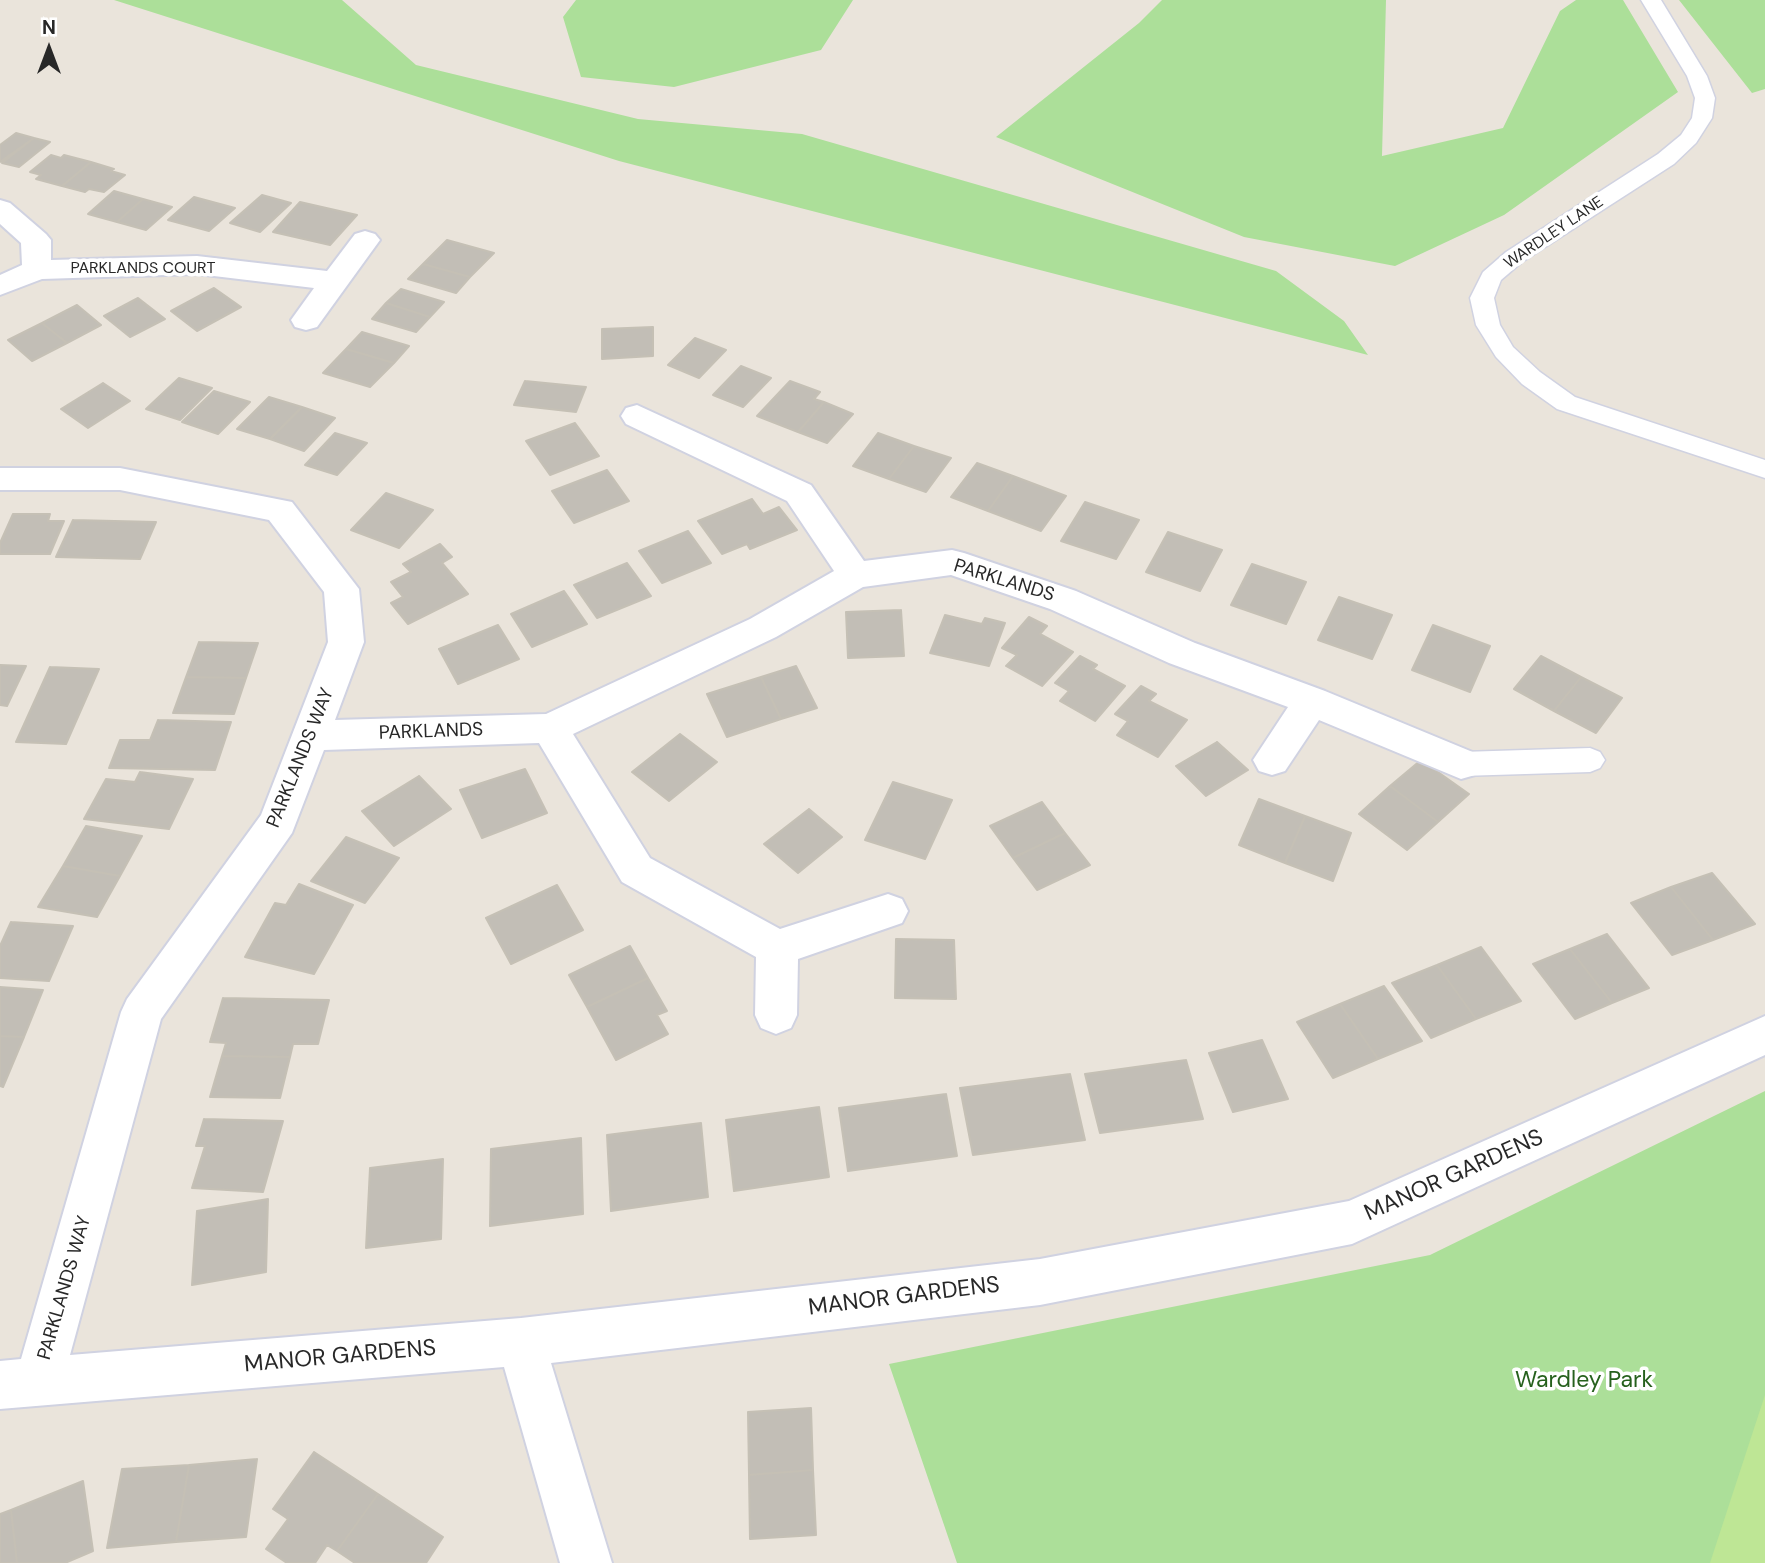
<!DOCTYPE html>
<html>
<head>
<meta charset="utf-8">
<style>
  body { margin:0 }
  #map { position:relative; width:1765px; height:1563px; overflow:hidden; background:#eae4db; font-family:"DM Sans",sans-serif }
  canvas { display:block }
  .north { position:absolute; left:14px; top:14px; width:70px; height:70px; -webkit-text-stroke:5px #fff; paint-order:stroke; rotate:0deg; font-size:19px; font-weight:700; line-height:28px; text-align:center; color:#282828 }
  .north::after { content:''; display:block; margin:auto; width:24px; height:32px; background:#282828; clip-path:polygon(50% 0,100% 100%,50% 72%,0 100%) }
</style>
</head>
<body>
<div id="map">
<canvas width="1765" height="1563"></canvas>
<div class="north">N</div>
</div>
<script>
const ctx = document.querySelector('canvas').getContext('2d');
ctx.lineJoin = 'round';
function fill(path, color) { ctx.fillStyle = color; ctx.fill(path, 'evenodd'); }
const poly = rows => new Path2D(rows.map(r => 'M' + r).join(''));
function stroke(path, color, width, dash) { ctx.strokeStyle = color; ctx.lineWidth = width; ctx.lineCap = dash ? 'butt' : 'round'; ctx.setLineDash(dash || []); ctx.stroke(path); }
function label(font, color, halo, rows, align = 'center') {
  ctx.font = font + ' "DM Sans",sans-serif'; ctx.lineWidth = 7; ctx.setLineDash([]); ctx.textBaseline = 'middle'; ctx.strokeStyle = halo; ctx.fillStyle = color; for (const [text, x, y, turn = 0] of rows) {
    ctx.save(); ctx.translate(x, y); ctx.rotate((+turn || 0) * Math.PI / 180); ctx.textAlign = isNaN(turn) ? turn : align; if (halo) ctx.strokeText(text, 0, 0); ctx.fillText(text, 0, 0); ctx.restore();
  }
}
fill(poly([
  [114,0,342,0,416,65,638,119,802,134,1276,271,1344,321,1368,355,619,161],
  [576,0,853,0,821,50,674,87,581,77,563,17],
  [1162,0,1386,0,1382,156,1503,128,1560,11,1576,0,1623,0,1678,92,1504,215,1395,266,1244,237,996,137,1139,23],
  [1679,0,1765,0,1765,89,1752,93],
  [1765,1091,1765,1563,957,1563,889,1364,1430,1255]
]), '#acdf99');
fill(poly([
  [1765,1395,1765,1563,1710,1563]
]), '#bee695');
const building = poly([
  [16,133,34,138,0,162,0,145,16,133],
  [34,138,50,142,19,167,2,163,34,138],
  [51,155,61,158,64,155,91,162,62,186,36,179,41,175,30,172,51,155],
  [91,162,114,169,111,171,125,175,104,192,89,189,85,192,62,186,91,162],
  [114,191,143,199,117,222,88,214,114,191],
  [262,195,291,203,260,232,230,223,262,195],
  [194,197,235,208,209,231,168,220,194,197],
  [143,199,172,207,146,230,117,222,143,199],
  [300,202,357,215,330,245,273,232,300,202],
  [447,240,494,253,470,277,423,264,447,240],
  [423,264,470,277,456,293,408,279,423,264],
  [214,288,241,307,197,331,171,311,214,288],
  [401,289,444,302,430,317,386,303,401,289],
  [138,298,165,319,130,337,104,316,138,298],
  [386,303,430,317,416,332,372,319,386,303],
  [77,305,101,325,67,343,42,323,77,305],
  [42,323,67,343,32,361,8,340,42,323],
  [653,327,653,356,602,359,602,329,653,327],
  [362,332,409,346,394,363,346,349,362,332],
  [695,338,726,350,699,378,668,365,695,338],
  [346,349,394,363,370,387,323,373,346,349],
  [741,366,771,378,743,407,713,395,741,366],
  [179,378,212,388,180,420,146,409,179,378],
  [525,381,586,387,576,412,514,405,525,381],
  [790,381,820,392,814,399,824,402,798,432,757,416,790,381],
  [103,383,130,401,88,428,61,409,103,383],
  [214,391,250,402,218,434,182,422,214,391],
  [269,397,302,407,270,439,237,429,269,397],
  [824,402,853,414,827,443,798,432,824,402],
  [302,407,335,418,304,451,270,439,302,407],
  [575,423,599,456,550,475,526,441,575,423],
  [335,433,367,443,337,475,305,465,335,433],
  [878,433,914,446,889,479,853,466,878,433],
  [914,446,951,458,926,492,889,479,914,446],
  [977,463,1013,476,988,511,951,497,977,463],
  [607,470,629,501,574,523,552,491,607,470],
  [1013,476,1066,496,1041,531,988,511,1013,476],
  [386,493,433,510,399,548,351,530,386,493],
  [752,499,763,514,779,507,797,530,750,549,747,544,722,554,698,521,752,499],
  [1085,502,1139,520,1116,559,1061,541,1085,502],
  [13,514,50,514,48,521,64,521,50,554,0,554,0,543,13,514],
  [73,520,156,522,140,559,56,557,73,520],
  [688,531,711,563,662,583,639,551,688,531],
  [1168,532,1222,550,1200,591,1146,572,1168,532],
  [440,544,452,557,442,563,468,594,408,624,391,603,403,597,391,582,411,572,403,564,440,544],
  [627,563,651,596,597,618,574,585,627,563],
  [1252,564,1306,582,1286,624,1231,605,1252,564],
  [564,591,587,624,532,647,511,614,564,591],
  [1339,597,1392,615,1372,659,1318,640,1339,597],
  [901,610,904,656,848,658,846,612,901,610],
  [945,615,982,624,985,618,1005,623,989,666,930,653,945,615],
  [1029,617,1047,626,1040,634,1073,652,1042,686,1006,666,1017,655,1002,648,1029,617],
  [498,625,519,659,458,684,439,649,498,625],
  [1433,625,1490,646,1470,692,1412,670,1433,625],
  [199,642,258,643,246,678,186,677,199,642],
  [1080,656,1097,665,1093,669,1125,686,1095,721,1060,701,1069,691,1055,683,1080,656],
  [1541,656,1581,677,1554,711,1514,689,1541,656],
  [0,665,26,666,7,706,0,705,0,665],
  [796,666,817,708,781,719,761,677,796,666],
  [50,667,99,669,66,744,16,742,50,667],
  [186,677,246,678,234,714,173,713,186,677],
  [761,677,781,719,727,737,707,694,761,677],
  [1581,677,1622,698,1596,733,1554,711,1581,677],
  [1141,686,1156,694,1149,701,1187,720,1158,757,1117,735,1128,721,1115,714,1141,686],
  [158,720,231,722,215,770,109,768,120,740,150,740,158,720],
  [680,734,717,762,669,801,632,772,680,734],
  [1217,742,1248,770,1206,796,1176,766,1217,742],
  [1421,760,1469,794,1438,822,1390,786,1421,760],
  [525,769,547,813,482,838,460,790,525,769],
  [140,772,193,779,169,829,84,819,106,779,135,782,140,772],
  [419,776,451,809,394,846,362,811,419,776],
  [893,782,952,800,925,859,865,840,893,782],
  [1390,786,1438,822,1407,850,1359,814,1390,786],
  [1259,799,1305,816,1285,863,1239,845,1259,799],
  [1042,802,1065,833,1013,858,990,826,1042,802],
  [809,809,842,837,798,873,764,844,809,809],
  [1305,816,1351,833,1333,881,1285,863,1305,816],
  [86,826,142,836,120,876,63,866,86,826],
  [1065,833,1090,865,1037,890,1013,858,1065,833],
  [346,837,399,858,365,903,311,881,346,837],
  [63,866,120,876,97,917,38,907,63,866],
  [1712,873,1755,924,1713,940,1671,887,1712,873],
  [299,884,353,905,314,974,245,957,275,903,286,905,299,884],
  [557,885,583,930,511,964,486,918,557,885],
  [1671,887,1713,940,1672,955,1631,903,1671,887],
  [11,922,73,926,49,981,0,978,0,946,11,922],
  [1607,934,1649,988,1612,1003,1570,949,1607,934],
  [896,939,954,940,956,999,895,998,896,939],
  [630,946,648,978,587,1007,569,975,630,946],
  [1481,947,1521,1001,1476,1019,1437,965,1481,947],
  [1570,949,1612,1003,1575,1019,1533,964,1570,949],
  [1437,965,1476,1019,1431,1038,1392,983,1437,965],
  [648,978,667,1011,657,1015,668,1034,616,1060,587,1007,648,978],
  [1384,986,1422,1041,1378,1059,1340,1004,1384,986],
  [0,987,43,990,24,1037,0,1036,0,987],
  [223,998,329,1000,318,1044,293,1044,290,1057,222,1056,226,1043,210,1042,223,998],
  [1340,1004,1378,1059,1333,1078,1297,1022,1340,1004],
  [0,1036,24,1037,3,1087,0,1086,0,1036],
  [1262,1040,1288,1099,1233,1112,1209,1053,1262,1040],
  [222,1056,290,1057,280,1098,210,1097,222,1056],
  [1186,1060,1203,1119,1100,1133,1085,1074,1186,1060],
  [1070,1074,1085,1140,973,1155,960,1088,1070,1074],
  [946,1094,957,1156,848,1171,839,1108,946,1094],
  [819,1107,829,1177,734,1191,726,1120,819,1107],
  [204,1119,283,1121,263,1192,192,1188,205,1146,196,1146,204,1119],
  [701,1123,708,1197,611,1211,607,1135,701,1123],
  [581,1138,583,1214,490,1226,491,1149,581,1138],
  [443,1159,441,1239,366,1248,370,1168,443,1159],
  [268,1199,266,1272,192,1285,197,1211,268,1199],
  [811,1408,813,1470,749,1475,748,1412,811,1408],
  [314,1452,378,1494,337,1551,327,1545,315,1563,287,1563,266,1549,288,1519,273,1509,314,1452],
  [257,1459,246,1537,176,1542,189,1465,257,1459],
  [189,1465,176,1542,107,1548,122,1469,189,1465],
  [813,1470,816,1535,750,1539,749,1475,813,1470],
  [83,1481,93,1551,65,1563,17,1563,11,1510,83,1481],
  [378,1494,443,1537,426,1563,355,1563,337,1551,378,1494],
  [11,1510,17,1563,0,1563,0,1514,11,1510]
]);
fill(building, '#c2beb6');
stroke(building, '#c5c0b5', 2);
const service = poly([
  [1641,0,1661,0,1707,76,1715,98,1712,118,1696,143,1674,164,1522,262,1501,280,1494,298,1500,325,1513,347,1540,372,1575,397,1765,460,1765,478,1557,409,1522,384,1496,357,1476,325,1470,298,1483,272,1506,252,1658,154,1681,135,1692,118,1695,98,1687,76,1641,0],
  [1590,748,1600,752,1605,760,1600,768,1590,772,1461,776,1451,772,1446,764,1451,756,1461,752,1590,748]
]);
const minor = poly([
  [0,200,10,203,46,234,51,240,51,260,197,256,327,271,355,234,365,231,375,234,380,240,317,327,306,330,295,327,291,320,314,288,197,274,42,279,0,295,0,275,22,265,21,243,0,224,0,200],
  [637,405,811,485,864,561,952,550,964,553,1076,591,1195,643,1325,691,1475,753,1480,764,1475,775,1461,779,1319,720,1285,771,1272,775,1259,771,1253,760,1288,707,1169,663,1050,609,951,575,863,587,776,637,573,734,650,858,780,929,888,894,902,899,908,911,902,923,798,959,797,1015,791,1028,776,1034,761,1028,755,1015,756,957,622,882,539,743,324,750,292,833,161,1019,70,1355,521,1318,1040,1259,1349,1201,1765,1016,1765,1055,1352,1244,1040,1305,551,1363,612,1563,560,1563,504,1367,0,1409,0,1361,21,1359,121,1012,127,999,261,815,328,642,324,592,269,520,120,490,0,490,0,468,120,468,292,502,359,589,364,642,335,720,546,714,750,619,834,571,787,501,626,424,621,416,626,408,637,405]
]);
stroke(service, '#d0d2e1', 3);
stroke(minor, '#d0d2e1', 4);
fill(service, '#fff');
fill(minor, '#fff');
label('16px', '#282828', '#fff', [
  ["WARDLEY LANE",1554,233,-34],
  ["PARKLANDS COURT",143,269]
]);
label('19px', '#282828', '#fff', [
  ["PARKLANDS",1004,581,17],
  ["PARKLANDS",431,732,-2],
  ["PARKLANDS WAY",301,758,-68],
  ["PARKLANDS WAY",65,1288,-74]
]);
label('23px', '#282828', '#fff', [
  ["MANOR GARDENS",1454,1176,-24],
  ["MANOR GARDENS",904,1297,-7],
  ["MANOR GARDENS",340,1357,-5]
]);
label('23px', '#26611d', '#fff', [
  ["Wardley Park",1584,1381]
]);
</script>
</body>
</html>
